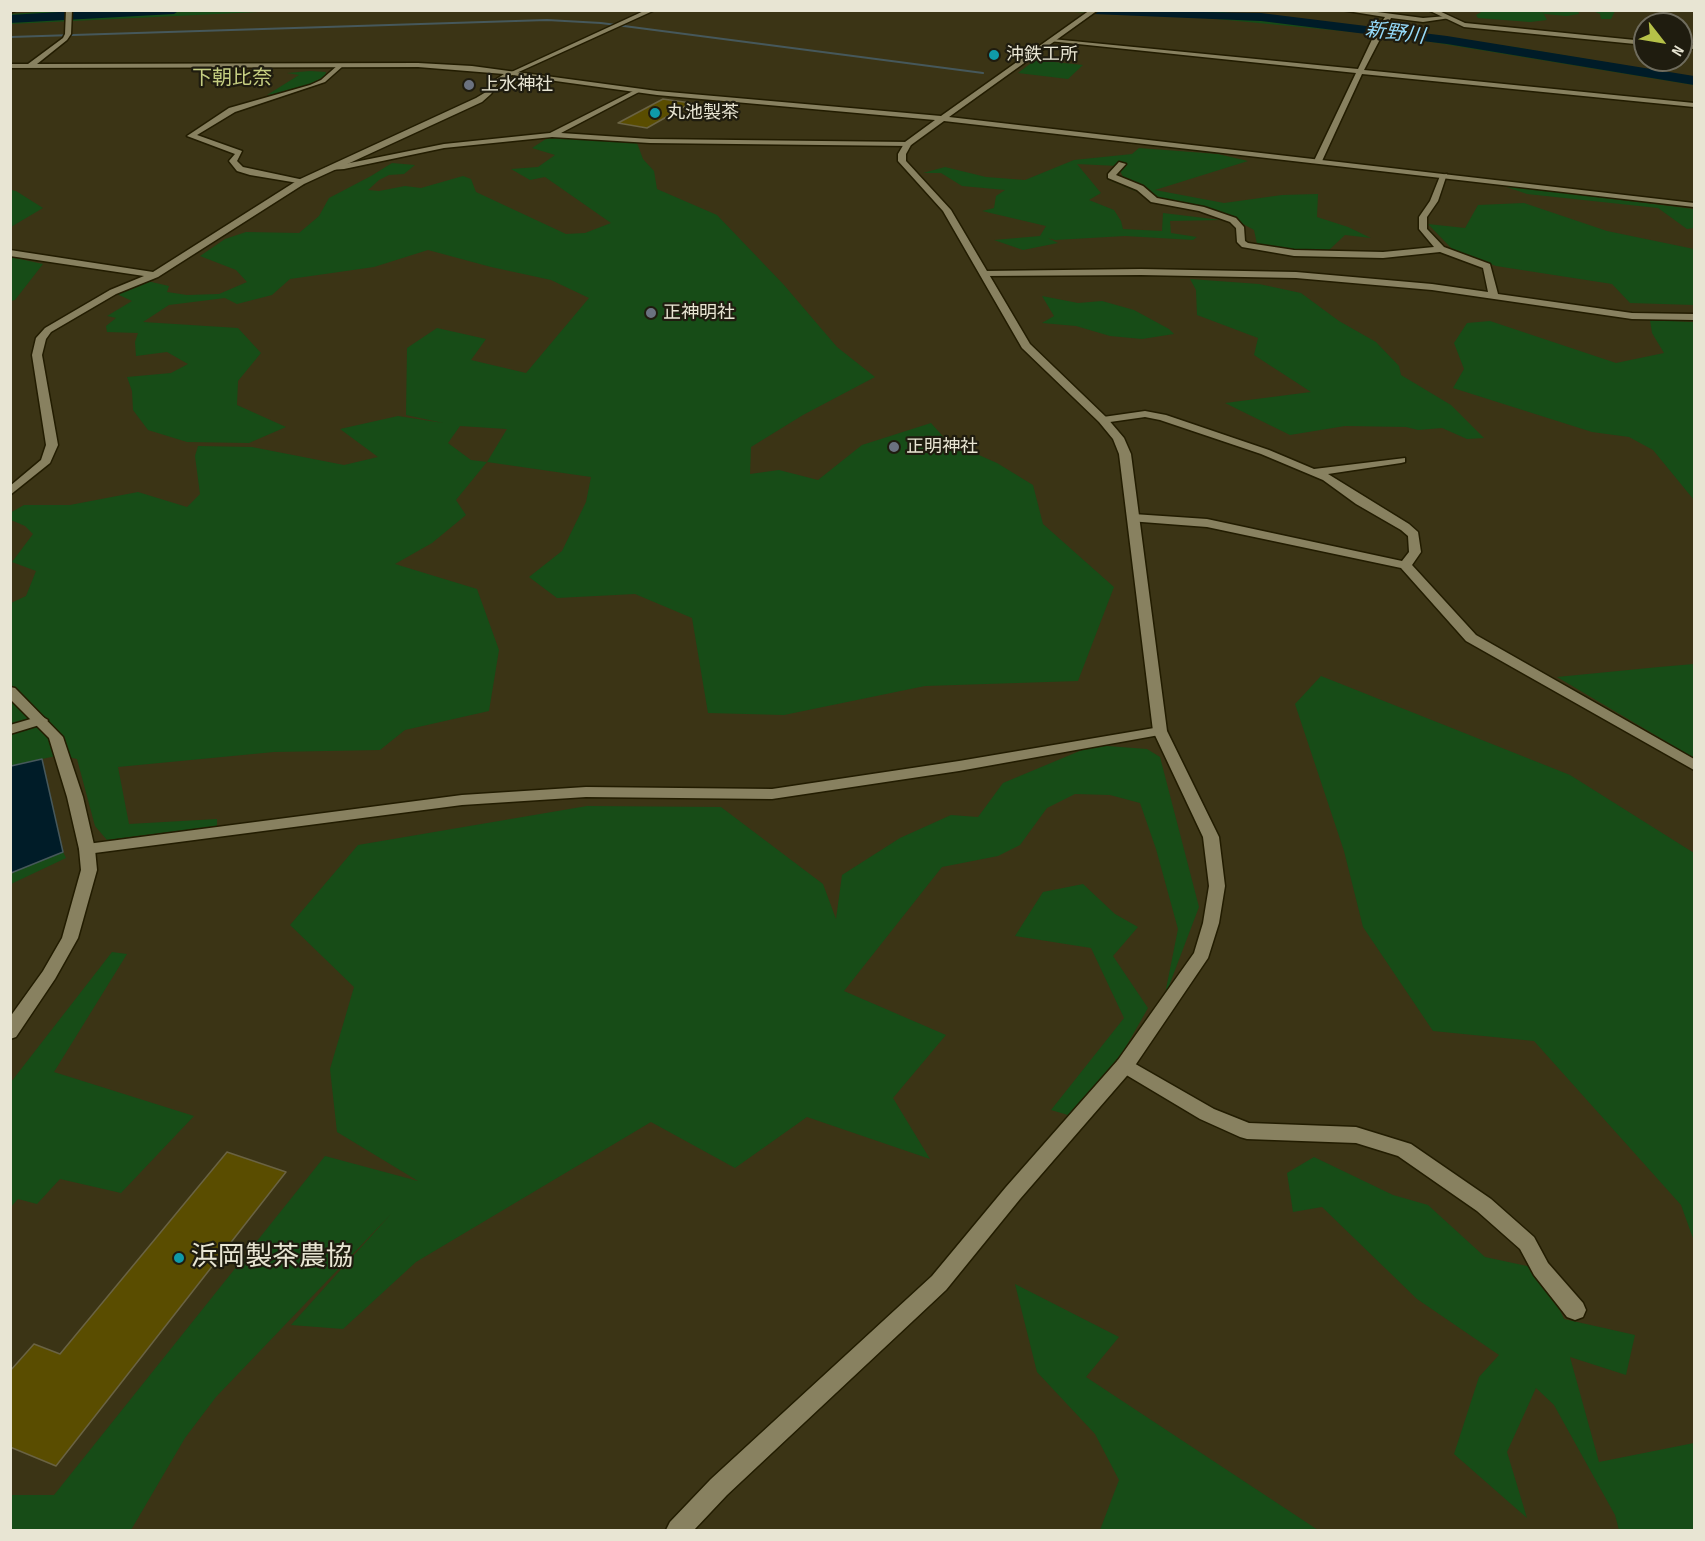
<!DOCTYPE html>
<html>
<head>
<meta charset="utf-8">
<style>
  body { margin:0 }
  #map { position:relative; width:1705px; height:1541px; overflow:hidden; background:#3b3415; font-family:"Sofia Sans Condensed",sans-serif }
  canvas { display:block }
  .frame { position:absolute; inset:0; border:12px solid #e8e5d3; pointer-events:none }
  .north { position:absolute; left:1633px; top:12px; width:60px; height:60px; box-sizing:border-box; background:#1f1c0f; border:2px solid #6f6c5d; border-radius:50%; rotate:121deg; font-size:16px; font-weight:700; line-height:24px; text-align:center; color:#e8e5d3 }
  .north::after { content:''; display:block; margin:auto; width:21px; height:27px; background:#b6c148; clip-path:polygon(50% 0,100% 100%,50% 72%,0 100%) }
</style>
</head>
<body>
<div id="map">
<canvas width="1705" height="1541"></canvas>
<div class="frame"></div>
<div class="north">N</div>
</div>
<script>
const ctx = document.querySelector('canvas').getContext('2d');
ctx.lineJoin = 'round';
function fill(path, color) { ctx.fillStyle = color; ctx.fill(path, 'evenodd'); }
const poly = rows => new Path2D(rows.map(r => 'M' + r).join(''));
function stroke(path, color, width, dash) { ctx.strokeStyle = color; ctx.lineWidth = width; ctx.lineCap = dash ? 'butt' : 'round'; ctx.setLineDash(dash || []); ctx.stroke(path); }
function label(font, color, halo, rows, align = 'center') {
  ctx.font = font + ' "Sofia Sans Condensed","Noto Sans JP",sans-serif'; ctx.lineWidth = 4.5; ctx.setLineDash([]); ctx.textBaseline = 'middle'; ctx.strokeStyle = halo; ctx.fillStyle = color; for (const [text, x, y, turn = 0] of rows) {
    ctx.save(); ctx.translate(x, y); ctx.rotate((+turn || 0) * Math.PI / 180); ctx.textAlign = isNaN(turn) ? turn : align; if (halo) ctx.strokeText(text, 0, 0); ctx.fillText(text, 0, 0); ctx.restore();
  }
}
fill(poly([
  [69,10,279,11,11,24,10,14],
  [1201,10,1262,16,1514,47,1694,77,1694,85,1395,36,1206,18,1052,11],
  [1483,11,1543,11,1543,14,1544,10,1615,11,1611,19,1601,19,1600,14,1593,11,1578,11,1579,14,1567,16,1544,14,1547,20,1530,22,1478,18,1476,15],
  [1035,60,1083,65,1068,79,1018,73],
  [310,71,326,72,325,76,311,84,280,93,267,95,299,75,287,73],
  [549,137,637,143,643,159,654,171,657,189,717,215,784,285,837,347,875,377,803,415,751,447,750,474,779,470,818,480,862,445,931,423,947,441,997,463,1033,485,1043,524,1114,587,1078,681,925,686,784,715,708,713,692,618,635,594,557,598,529,577,562,551,586,502,591,477,487,462,456,500,466,515,432,543,395,564,477,589,499,650,489,711,405,730,380,750,274,752,118,767,129,824,217,819,217,826,107,840,95,826,77,759,60,755,11,766,11,603,26,596,36,571,12,562,33,534,25,526,11,520,10,513,24,505,70,505,138,492,187,507,200,494,195,456,198,446,252,447,344,465,378,457,340,429,398,416,443,423,406,415,407,348,437,328,486,339,471,360,526,373,589,298,551,280,491,267,428,250,374,267,290,279,272,295,237,304,225,298,169,305,143,322,238,328,261,353,238,381,237,405,286,427,249,443,187,442,148,430,133,410,132,391,127,377,171,373,188,364,167,352,136,356,135,342,138,333,107,332,106,326,116,318,107,316,132,301,117,294,147,281,169,286,167,292,187,295,219,294,247,282,236,270,200,256,225,239,246,232,299,233,319,216,329,198,371,176,392,163,415,165,404,174,389,175,379,180,368,190,379,191,405,186,421,188,463,176,471,179,476,192,566,234,585,233,611,223,545,177,530,180,511,169,538,167,555,155,532,148],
  [460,426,506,429,507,429,487,462,471,460,448,443],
  [1139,148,1218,154,1248,161,1155,190,1224,203,1282,195,1318,194,1317,217,1348,227,1371,238,1345,235,1328,251,1289,250,1257,244,1254,230,1232,218,1166,204,1107,179,1123,177,1118,166,1077,164,1101,193,1089,200,1114,210,1121,221,1123,229,1162,231,1163,213,1221,220,1170,221,1171,233,1197,237,1193,240,1125,236,1055,240,1048,238,1058,243,1023,250,994,240,1040,236,1046,226,982,211,994,208,996,196,1005,190,962,186,941,173,923,173,945,167,986,177,1025,180,1074,160,1132,154],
  [1501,185,1694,209,1694,228,1687,229,1658,208,1527,194],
  [11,190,16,191,43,208,11,227],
  [1524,203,1607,231,1694,249,1694,305,1630,303,1612,284,1496,266,1454,251,1428,224,1465,228,1478,205],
  [11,257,43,264,15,300,11,301],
  [1190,279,1259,284,1301,293,1339,321,1376,342,1399,366,1401,375,1451,405,1484,438,1467,439,1442,428,1418,430,1406,427,1345,426,1290,435,1225,403,1311,392,1254,355,1258,338,1197,315,1196,290],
  [1042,296,1078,303,1102,301,1134,310,1169,329,1174,334,1142,339,1110,336,1076,326,1042,323,1054,316],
  [1650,320,1694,322,1694,500,1653,450,1629,437,1592,432,1453,388,1464,369,1454,343,1467,323,1490,321,1616,363,1664,353,1652,333],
  [1694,664,1694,758,1557,677,1659,667],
  [1321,676,1570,775,1694,853,1694,1241,1681,1205,1534,1041,1433,1031,1363,927,1344,851,1295,704],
  [1094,745,1147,749,1160,757,1199,907,1164,999,1178,929,1156,849,1140,803,1110,795,1075,794,1047,808,1020,845,998,856,942,867,844,991,946,1035,893,1098,930,1159,807,1117,735,1168,651,1122,416,1262,343,1329,291,1325,391,1214,216,1397,185,1438,131,1530,11,1530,11,1495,54,1495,325,1156,418,1181,337,1132,330,1069,354,987,290,925,358,845,587,806,721,807,823,884,836,919,842,875,900,838,951,815,978,817,1003,783],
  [63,852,66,858,11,884,11,875,16,870],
  [1083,884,1115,914,1138,927,1113,956,1148,1008,1119,1059,1068,1115,1051,1110,1124,1018,1091,948,1015,936,1043,892],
  [112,952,127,954,54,1072,194,1116,121,1193,60,1179,37,1204,18,1199,11,1207,11,1082],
  [1314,1157,1393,1195,1428,1205,1485,1257,1541,1269,1564,1319,1635,1335,1626,1375,1570,1357,1599,1462,1694,1443,1694,1530,1619,1530,1615,1515,1554,1405,1536,1388,1507,1452,1527,1518,1454,1454,1479,1377,1499,1355,1417,1299,1322,1207,1293,1212,1287,1173],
  [1015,1284,1119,1337,1086,1377,1318,1530,1100,1530,1119,1480,1095,1434,1037,1372]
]), '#174c17');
const water = poly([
  [42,759,63,852,11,873,11,766,42,759]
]);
fill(water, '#001c28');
stroke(water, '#46585b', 1.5);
stroke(poly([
  [10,37,547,20,601,23,983,73]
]), '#46585b', 2);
fill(poly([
  [92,10,180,10,174,14,10,23,10,15,92,10],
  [1087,10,1261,13,1447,36,1694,76,1694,85,1447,44,1261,21,1093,14,1087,10]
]), '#001c28');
const building = poly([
  [663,99,691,103,647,128,618,123,663,99],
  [227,1152,286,1172,56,1466,10,1447,10,1371,34,1344,60,1354,227,1152]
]);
fill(building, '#5a4d00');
stroke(building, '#6a6343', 1.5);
const minor = poly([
  [646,10,655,10,512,75,507,74,646,10],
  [1341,10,1362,10,1423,18,1447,16,1450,18,1423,22,1391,18,1364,70,1694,103,1694,107,1362,74,1322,161,1318,163,1314,161,1356,73,1049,41,1052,39,1358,69,1377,29,1385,17,1341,10],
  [338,65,343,66,325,82,235,112,197,135,242,151,237,161,243,167,304,180,304,184,250,175,237,171,229,161,235,154,187,136,229,108,310,85,321,80,338,65],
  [637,89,639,92,561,133,650,139,908,142,912,144,908,146,650,143,552,137,444,148,344,169,329,170,325,168,444,144,550,133,637,89],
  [1119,162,1126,164,1116,175,1143,186,1157,198,1204,207,1236,218,1244,227,1245,241,1248,243,1294,250,1383,252,1434,247,1419,229,1419,217,1430,201,1440,176,1447,174,1438,201,1427,217,1427,229,1444,247,1490,264,1498,294,1632,313,1694,314,1694,320,1632,319,1432,290,1296,278,1141,275,982,276,980,274,985,271,1141,269,1296,272,1432,284,1488,292,1483,268,1440,252,1383,258,1294,256,1242,247,1237,242,1236,228,1230,222,1199,211,1151,202,1137,190,1108,178,1108,174,1119,162],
  [1145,411,1166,415,1269,450,1314,469,1405,458,1405,462,1401,463,1328,474,1409,524,1418,532,1421,552,1412,565,1476,635,1694,759,1694,770,1466,641,1401,568,1207,527,1129,521,1129,515,1133,514,1207,519,1402,561,1409,552,1408,536,1401,530,1356,504,1323,480,1261,454,1160,420,1145,417,1103,423,1098,420,1103,417,1145,411],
  [41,716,48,720,46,723,10,734,10,725,41,716],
  [1160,727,1167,731,1165,734,959,771,772,799,586,797,462,805,87,854,81,853,79,849,81,845,87,844,462,795,586,787,772,789,959,761,1160,727],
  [1125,1058,1214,1109,1249,1123,1356,1127,1411,1144,1491,1199,1534,1237,1548,1263,1583,1303,1586,1310,1583,1317,1575,1320,1567,1317,1534,1275,1520,1249,1477,1211,1398,1156,1356,1143,1247,1139,1240,1137,1200,1119,1118,1070,1116,1065,1118,1060,1125,1058]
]);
const tertiary = poly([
  [66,10,72,10,71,34,67,40,37,64,418,63,472,66,657,91,941,116,1090,10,1098,10,949,117,1694,203,1694,207,944,121,911,145,906,154,906,161,951,210,1030,344,1107,418,1124,438,1131,454,1167,731,1219,837,1225,886,1219,923,1208,958,1132,1070,1020,1199,946,1290,727,1495,694,1530,666,1530,670,1522,711,1479,932,1276,1006,1187,1118,1060,1194,953,1203,923,1209,886,1203,837,1153,731,1119,454,1113,439,1099,422,1022,348,943,211,898,161,898,154,905,142,935,120,657,95,512,75,499,82,491,94,482,102,304,184,158,277,116,294,51,332,46,339,42,355,58,445,50,463,10,495,10,486,41,460,46,445,32,355,36,338,45,328,110,290,144,276,10,256,10,250,153,272,298,180,476,98,486,92,495,80,504,74,418,67,10,68,10,64,28,64,63,38,65,34,66,10],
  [1428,10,1437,10,1465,23,1645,41,1645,45,1464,27,1428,10],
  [1681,44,1694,45,1694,49,1681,48,1681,44],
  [10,687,15,688,63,737,83,797,95,849,97,870,78,938,55,979,16,1037,10,1039,10,1017,43,971,62,938,81,870,79,849,67,797,49,738,10,699,10,687]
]);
const primary = poly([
  [10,10,17,10,10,13,10,10]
]);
stroke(minor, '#221c00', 3);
stroke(tertiary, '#221c00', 3);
stroke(primary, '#221c00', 3);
fill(minor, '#888160');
fill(tertiary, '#888160');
fill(primary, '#bd857d');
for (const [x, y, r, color] of [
  [994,55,6,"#0f9aa8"],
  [469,85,6,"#6b7280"],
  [655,113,6,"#0f9aa8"],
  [651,313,6,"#6b7280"],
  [894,447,6,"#6b7280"],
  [179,1258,6,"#0f9aa8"]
]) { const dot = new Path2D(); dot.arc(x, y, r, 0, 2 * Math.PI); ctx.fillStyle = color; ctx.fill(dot); stroke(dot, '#1f1c0f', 2); }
label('18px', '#e8e5d3', '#1f1c0f', [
  ["沖鉄工所",1006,55],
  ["上水神社",481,85],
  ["丸池製茶",667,113],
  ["正神明社",663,313],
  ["正明神社",906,447]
], 'left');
label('italic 20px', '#95dbfb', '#1f1c0f', [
  ["新野川",1395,34,7]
]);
label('20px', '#c5ce81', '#1f1c0f', [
  ["下朝比奈",232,79]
]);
label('27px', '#e8e5d3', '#1f1c0f', [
  ["浜岡製茶農協",191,1258]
], 'left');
</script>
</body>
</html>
